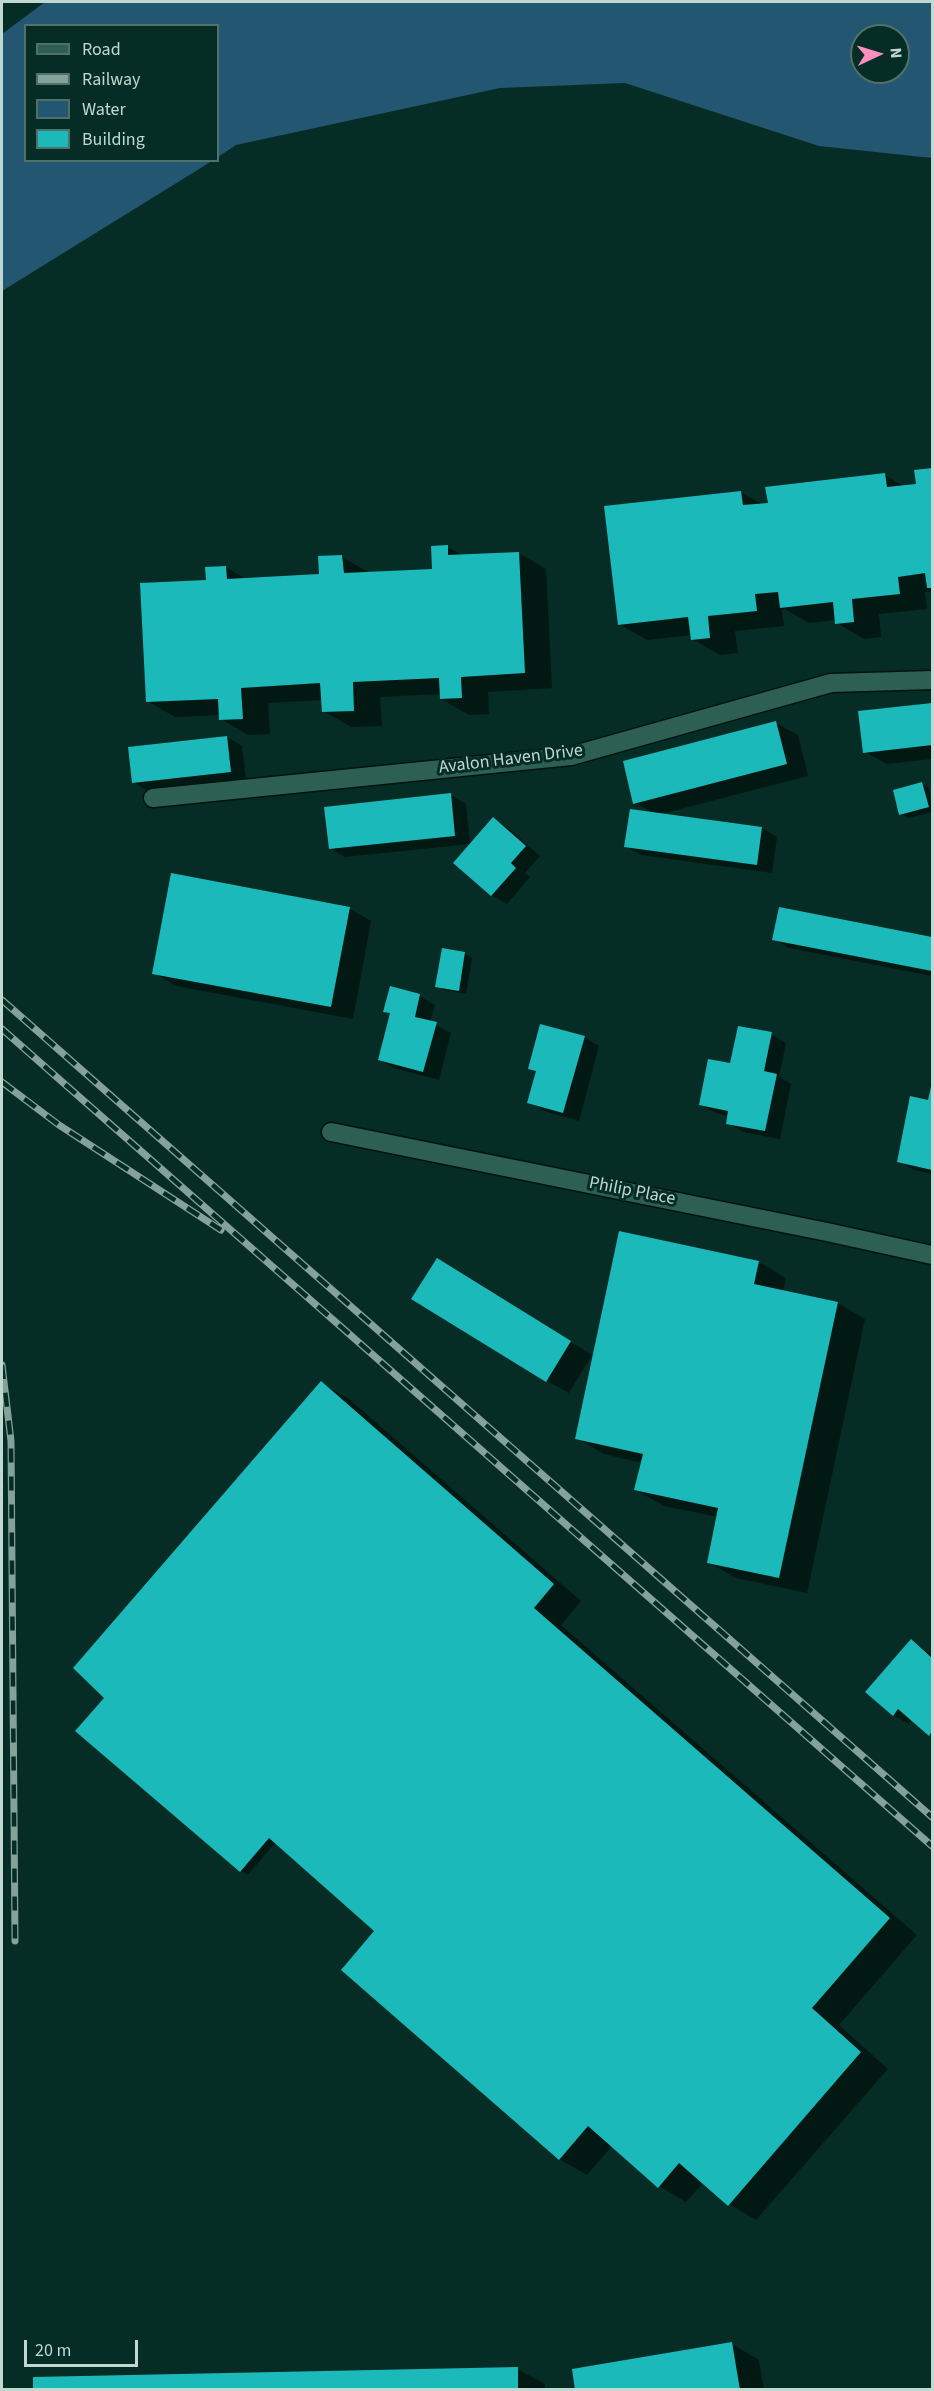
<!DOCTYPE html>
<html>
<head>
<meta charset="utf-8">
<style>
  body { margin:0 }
  #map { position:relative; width:934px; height:2391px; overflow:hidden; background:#052d25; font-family:"Source Sans 3",sans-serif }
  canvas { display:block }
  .frame { position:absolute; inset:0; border:3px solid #bfd8d0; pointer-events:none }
  .legend { position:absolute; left:24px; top:24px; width:195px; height:138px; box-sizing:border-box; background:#052d25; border:2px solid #4f7169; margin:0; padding:8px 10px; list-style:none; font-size:18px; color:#bfd8d0 }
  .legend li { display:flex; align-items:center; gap:12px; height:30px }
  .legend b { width:30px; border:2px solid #4f7169 }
  .north { position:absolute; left:850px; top:24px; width:60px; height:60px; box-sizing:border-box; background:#052d25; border:2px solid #4f7169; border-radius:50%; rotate:86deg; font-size:16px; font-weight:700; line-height:24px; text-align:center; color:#bfd8d0 }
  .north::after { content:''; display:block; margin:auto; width:21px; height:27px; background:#fe8ebc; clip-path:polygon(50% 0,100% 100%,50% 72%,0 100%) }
  .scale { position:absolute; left:24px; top:2340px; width:114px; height:27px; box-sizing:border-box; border:3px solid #bfd8d0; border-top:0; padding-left:8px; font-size:18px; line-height:21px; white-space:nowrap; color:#bfd8d0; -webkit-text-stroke:4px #052d25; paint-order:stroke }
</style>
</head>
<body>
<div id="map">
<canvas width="934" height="2391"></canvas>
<div class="frame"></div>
<ul class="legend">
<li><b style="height:8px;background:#2d5f53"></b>Road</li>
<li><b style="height:8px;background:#84a29a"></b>Railway</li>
<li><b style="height:16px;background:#235671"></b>Water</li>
<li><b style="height:16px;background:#1bb9b9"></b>Building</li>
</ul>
<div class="north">N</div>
<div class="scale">20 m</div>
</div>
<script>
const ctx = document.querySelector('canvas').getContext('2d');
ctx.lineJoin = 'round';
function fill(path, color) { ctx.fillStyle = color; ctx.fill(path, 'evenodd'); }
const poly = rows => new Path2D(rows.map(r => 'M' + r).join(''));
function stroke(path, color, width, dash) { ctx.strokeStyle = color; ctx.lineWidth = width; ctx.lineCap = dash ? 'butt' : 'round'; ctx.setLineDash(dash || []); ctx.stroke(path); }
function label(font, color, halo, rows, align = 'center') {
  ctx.font = font + ' "Source Sans 3",sans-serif'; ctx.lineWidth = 6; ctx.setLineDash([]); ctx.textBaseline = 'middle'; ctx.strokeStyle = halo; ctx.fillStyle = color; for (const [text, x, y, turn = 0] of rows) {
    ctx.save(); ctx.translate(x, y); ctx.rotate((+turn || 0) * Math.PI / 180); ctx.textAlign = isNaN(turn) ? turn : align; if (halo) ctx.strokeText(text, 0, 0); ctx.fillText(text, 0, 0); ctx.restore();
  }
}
fill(poly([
  [45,2,932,2,932,158,819,146,625,83,500,88,236,145,218,157,218,26,26,26,26,160,212,161,2,291,2,34],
  [862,36,898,36,898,72,862,72]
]), '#235671');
fill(poly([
  [932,469,932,591,925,592,927,609,879,614,881,637,864,639,837,623,836,620,809,623,785,609,782,610,784,626,735,631,738,653,720,655,692,639,692,635,647,640,619,624,741,492,763,505,885,475,905,487,917,485,916,471],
  [447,547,464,556,519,553,546,569,552,688,488,692,489,714,469,715,441,699,441,694,380,697,382,726,351,727,323,711,322,700,268,703,270,734,248,735,221,719,221,715,175,717,147,701,208,581,226,567,246,579,320,576,342,557,370,573,434,570],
  [932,704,932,759,887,764,865,752,860,712],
  [776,723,798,735,808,776,661,814,762,828,777,837,772,873,641,855,626,846,653,813,635,803],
  [227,737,242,746,246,780,148,791,133,782],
  [922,784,929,788,932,812,908,818,901,814],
  [451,795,466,804,470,844,345,857,330,848],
  [493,819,508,828,540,856,525,873,530,877,507,904,492,895,455,863],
  [349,908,371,921,353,1019,176,986,154,973],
  [780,909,932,939,932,976,789,948,774,939],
  [465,953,472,958,466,994,444,990,437,986],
  [419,996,435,1005,430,1022,451,1033,439,1080,394,1068,379,1059,391,1014,385,1011],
  [771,1034,786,1043,779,1077,791,1084,780,1139,743,1132,728,1123,729,1116,716,1113,701,1105,731,1065],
  [584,1037,599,1046,579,1121,544,1111,529,1102,537,1072,530,1068],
  [932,1084,932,1174,914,1170,899,1161,929,1102],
  [759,1262,786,1278,783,1291,838,1303,865,1319,807,1593,736,1578,708,1562,718,1517,664,1506,636,1490,642,1463,604,1454,577,1438],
  [459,1273,592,1355,569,1393,547,1381],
  [321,1383,349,1399,581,1601,561,1625,917,1935,839,2025,888,2069,756,2220,729,2204,704,2182,686,2202,659,2186,612,2146,587,2175,559,2159,377,1931,275,1843,248,1875,241,1871,78,1731,106,1697],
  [911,1641,932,1655,932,1736,912,1719,909,1724,893,1715],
  [732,2344,759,2360,764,2390,577,2390],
  [517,2369,545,2384,545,2390,35,2390]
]), '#0007');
fill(poly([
  [932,468,932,588,927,588,925,573,898,577,900,594,852,599,854,622,835,624,833,602,780,608,778,592,755,594,757,611,708,616,710,638,691,640,688,617,618,625,604,506,741,491,743,505,768,503,765,487,885,473,887,487,916,484,914,470],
  [448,545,448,555,519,552,525,673,461,677,462,698,440,699,439,678,353,682,354,711,322,712,320,683,241,688,243,719,219,720,218,699,146,702,140,583,206,580,205,567,226,566,227,579,319,574,318,556,342,555,344,573,432,569,431,546],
  [932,703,932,745,863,753,858,711],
  [776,721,787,764,633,804,623,761],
  [227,736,231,772,132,783,128,747],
  [922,782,929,807,899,815,893,790],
  [451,793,455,836,329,849,324,807],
  [630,809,762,827,757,865,624,847],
  [493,817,526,846,511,863,516,868,491,896,453,863],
  [171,873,350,907,331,1007,152,974],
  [779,907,932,937,932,971,772,940],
  [442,948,465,952,459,991,435,987],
  [390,986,420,994,415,1017,437,1022,423,1072,378,1060,390,1013,383,1012],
  [540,1024,585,1036,563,1113,527,1103,536,1071,528,1069],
  [738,1026,772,1032,764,1071,777,1074,765,1131,726,1124,728,1111,699,1105,708,1059,730,1063],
  [932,1082,932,1170,897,1162,910,1096,928,1100],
  [619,1231,759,1261,754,1284,838,1302,779,1578,707,1563,718,1508,634,1490,643,1454,575,1439],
  [437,1258,571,1341,546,1382,411,1299],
  [321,1381,554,1584,534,1608,890,1918,812,2008,861,2052,728,2206,679,2163,658,2188,588,2126,559,2160,341,1970,374,1931,269,1838,240,1872,75,1731,104,1698,73,1668],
  [911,1639,932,1658,932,1731,929,1736,898,1709,893,1716,865,1692],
  [732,2342,740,2390,575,2390,572,2369],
  [518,2367,518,2390,33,2390,33,2377]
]), '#1bb9b9');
const minor = poly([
  [153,798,571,756,831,683,932,680],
  [331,1132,827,1232,932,1255]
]);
stroke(minor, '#00140e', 21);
stroke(minor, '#2d5f53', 18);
const rail = poly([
  [2,1000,932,1817],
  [2,1029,932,1846],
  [2,1082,59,1125,221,1230],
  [2,1365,11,1441,15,1941]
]);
stroke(rail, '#84a29a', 7);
stroke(rail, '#052d25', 4.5, [14]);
label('18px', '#bfd8d0', '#052d25', [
  ["Avalon Haven Drive",511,760,-7],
  ["Philip Place",632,1192,11]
]);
</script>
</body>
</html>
